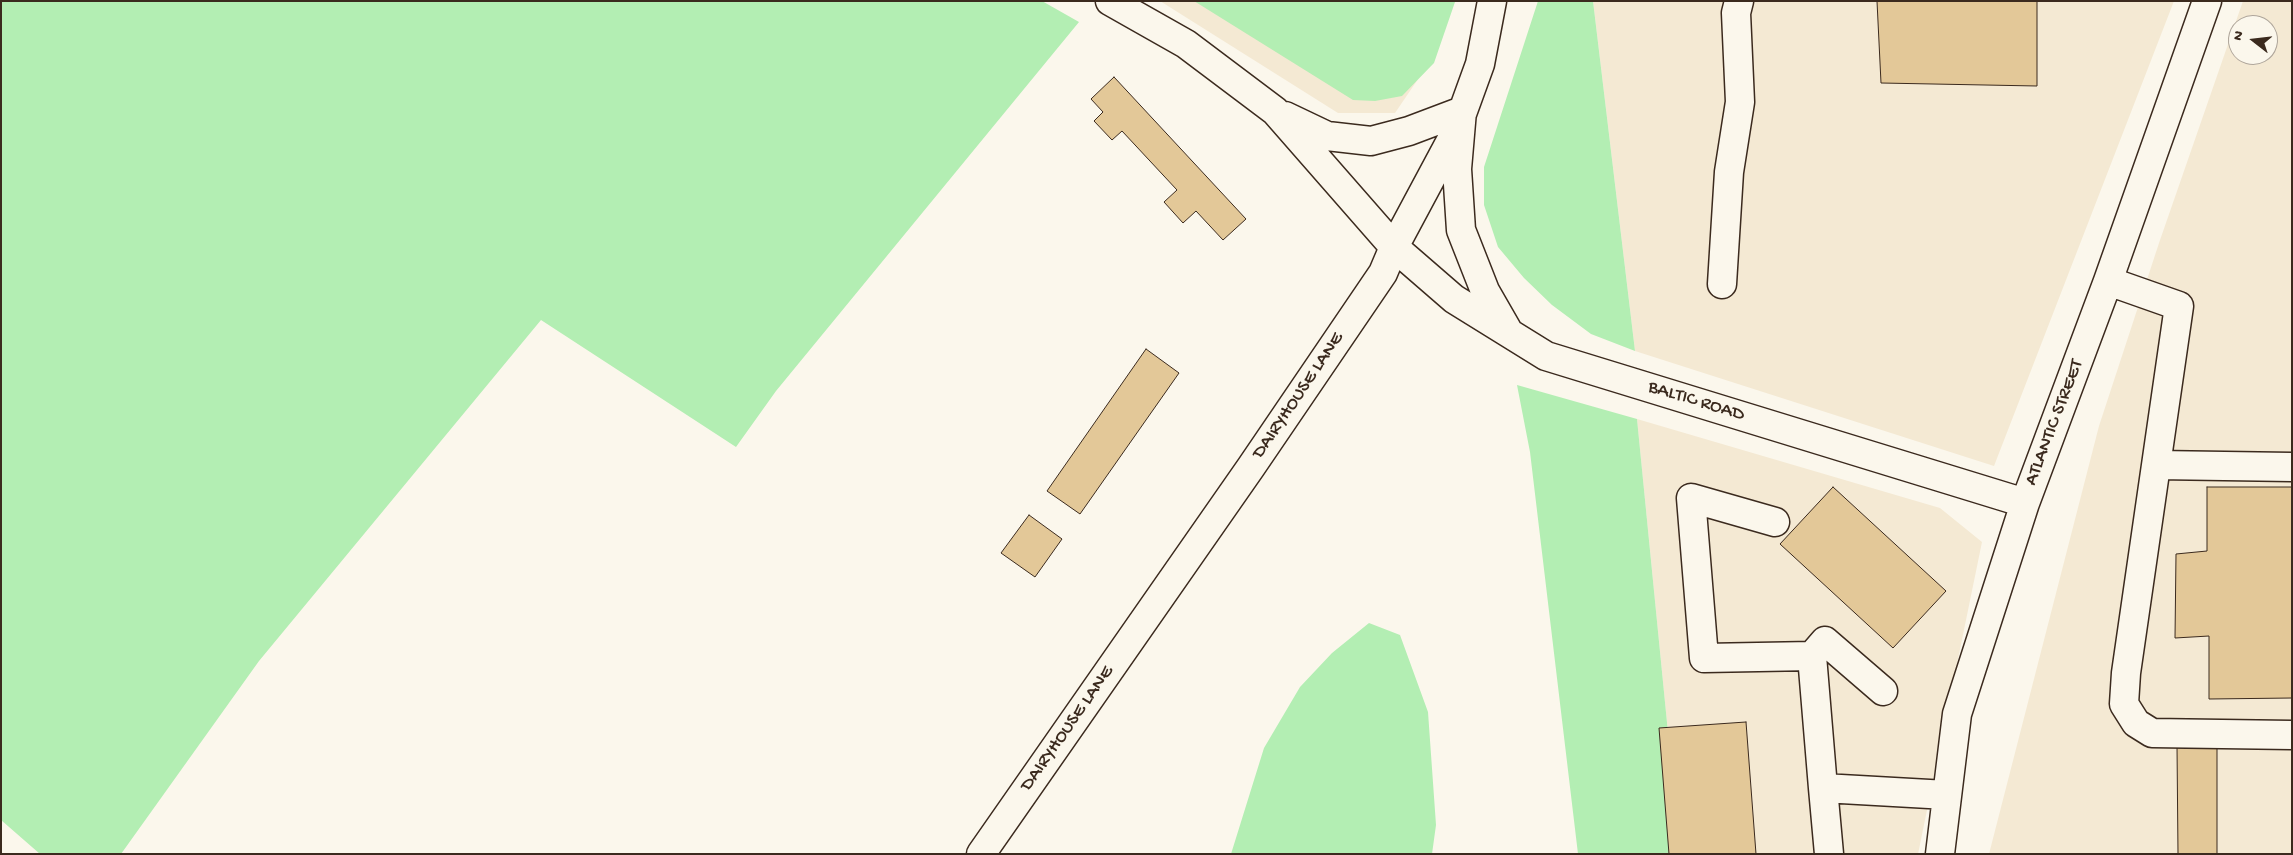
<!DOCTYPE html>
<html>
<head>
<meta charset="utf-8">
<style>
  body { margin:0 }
  #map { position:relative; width:2293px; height:855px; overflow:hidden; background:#fbf7ec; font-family:"Gochi Hand",sans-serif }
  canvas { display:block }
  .frame { position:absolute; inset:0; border:2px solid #3b2a1e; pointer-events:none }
  .north { position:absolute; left:2228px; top:15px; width:50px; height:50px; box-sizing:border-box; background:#fbf7ec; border:1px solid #aea59a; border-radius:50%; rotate:286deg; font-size:14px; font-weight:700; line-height:20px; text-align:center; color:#3b2a1e }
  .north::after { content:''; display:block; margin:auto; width:18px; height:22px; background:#3b2a1e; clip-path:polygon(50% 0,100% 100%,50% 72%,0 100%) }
</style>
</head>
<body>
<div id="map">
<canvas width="2293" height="855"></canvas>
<div class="frame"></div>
<div class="north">N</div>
</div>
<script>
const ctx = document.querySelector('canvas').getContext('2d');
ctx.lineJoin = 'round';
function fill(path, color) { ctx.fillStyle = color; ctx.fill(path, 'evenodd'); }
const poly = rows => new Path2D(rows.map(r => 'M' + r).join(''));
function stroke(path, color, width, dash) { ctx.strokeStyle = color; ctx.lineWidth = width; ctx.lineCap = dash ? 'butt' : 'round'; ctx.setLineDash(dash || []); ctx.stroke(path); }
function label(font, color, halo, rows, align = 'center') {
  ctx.font = font + ' "Gochi Hand",sans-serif'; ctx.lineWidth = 5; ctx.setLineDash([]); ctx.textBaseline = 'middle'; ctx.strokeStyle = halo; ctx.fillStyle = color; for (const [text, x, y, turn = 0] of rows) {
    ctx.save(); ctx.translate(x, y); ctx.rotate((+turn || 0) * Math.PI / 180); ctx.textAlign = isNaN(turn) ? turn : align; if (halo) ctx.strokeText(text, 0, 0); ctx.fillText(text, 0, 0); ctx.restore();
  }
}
fill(poly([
  [1160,1,1449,1,1429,63,1395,113,1338,113],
  [1593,1,2174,1,1994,466,1635,351],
  [2243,1,2292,1,2292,854,1989,854,2099,426,2159,243],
  [2238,25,2268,25,2268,55,2238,55],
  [1637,419,1940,508,1982,542,1918,854,1680,854]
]), '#f4e9d3');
fill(poly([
  [1,1,1042,1,1079,22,776,391,736,447,541,320,259,661,121,854,40,854,1,820],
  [1194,1,1455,1,1455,2,1434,63,1402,96,1375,101,1353,100],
  [1538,1,1593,1,1635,351,1591,334,1552,305,1524,278,1498,247,1484,205,1484,167],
  [1517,385,1637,419,1680,854,1578,854,1530,452],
  [1369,623,1400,635,1428,712,1436,825,1432,854,1231,854,1264,748,1300,687,1332,653]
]), '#b3eeb3');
const building = poly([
  [1877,1,2037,1,2037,86,1881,83,1877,1],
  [1114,77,1246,219,1223,240,1196,211,1183,223,1164,202,1177,190,1122,131,1112,140,1094,121,1103,112,1091,99,1114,77],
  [1146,349,1179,373,1080,514,1047,491,1146,349],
  [1833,487,1946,591,1893,648,1780,544,1833,487],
  [2207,487,2292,487,2292,698,2209,699,2209,636,2175,638,2176,554,2207,551,2207,487],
  [1029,515,1062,539,1035,577,1001,553,1029,515],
  [1746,722,1756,854,1669,854,1659,728,1746,722],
  [2217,743,2217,854,2178,854,2177,746,2217,743]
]);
fill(building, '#e3c898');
stroke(building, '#3b2a1e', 1);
const minor = poly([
  [1110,1,1186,44,1275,111,1394,247,1454,299,1546,356,2025,503],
  [1285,116,1327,136,1371,141,1409,131,1462,111,1457,169,1461,230,1485,291,1508,331],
  [2108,281,2179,306,2126,673,2124,704,2136,723,2152,733,2292,735],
  [1722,284,1729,172,1740,102,1736,13,1739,1],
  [2157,465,2292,467],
  [1775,522,1691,498,1704,658,1812,656],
  [1823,788,1812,656,1825,641,1883,691],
  [981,854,1251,467,1383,273,1394,247,1455,133,1480,64,1492,1],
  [1829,854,1823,788,1947,795],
  [1940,854,1957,714,2025,503,2108,281,2207,1]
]);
stroke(minor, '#3b2a1e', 31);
stroke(minor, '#fbf7ec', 28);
label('19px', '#3b2a1e', '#fbf7ec', [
  ["DAIRYHOUSE LANE",1299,396,-56],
  ["BALTIC ROAD",1696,402,17],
  ["ATLANTIC STREET",2055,423,-69],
  ["DAIRYHOUSE LANE",1068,729,-55]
]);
</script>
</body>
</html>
